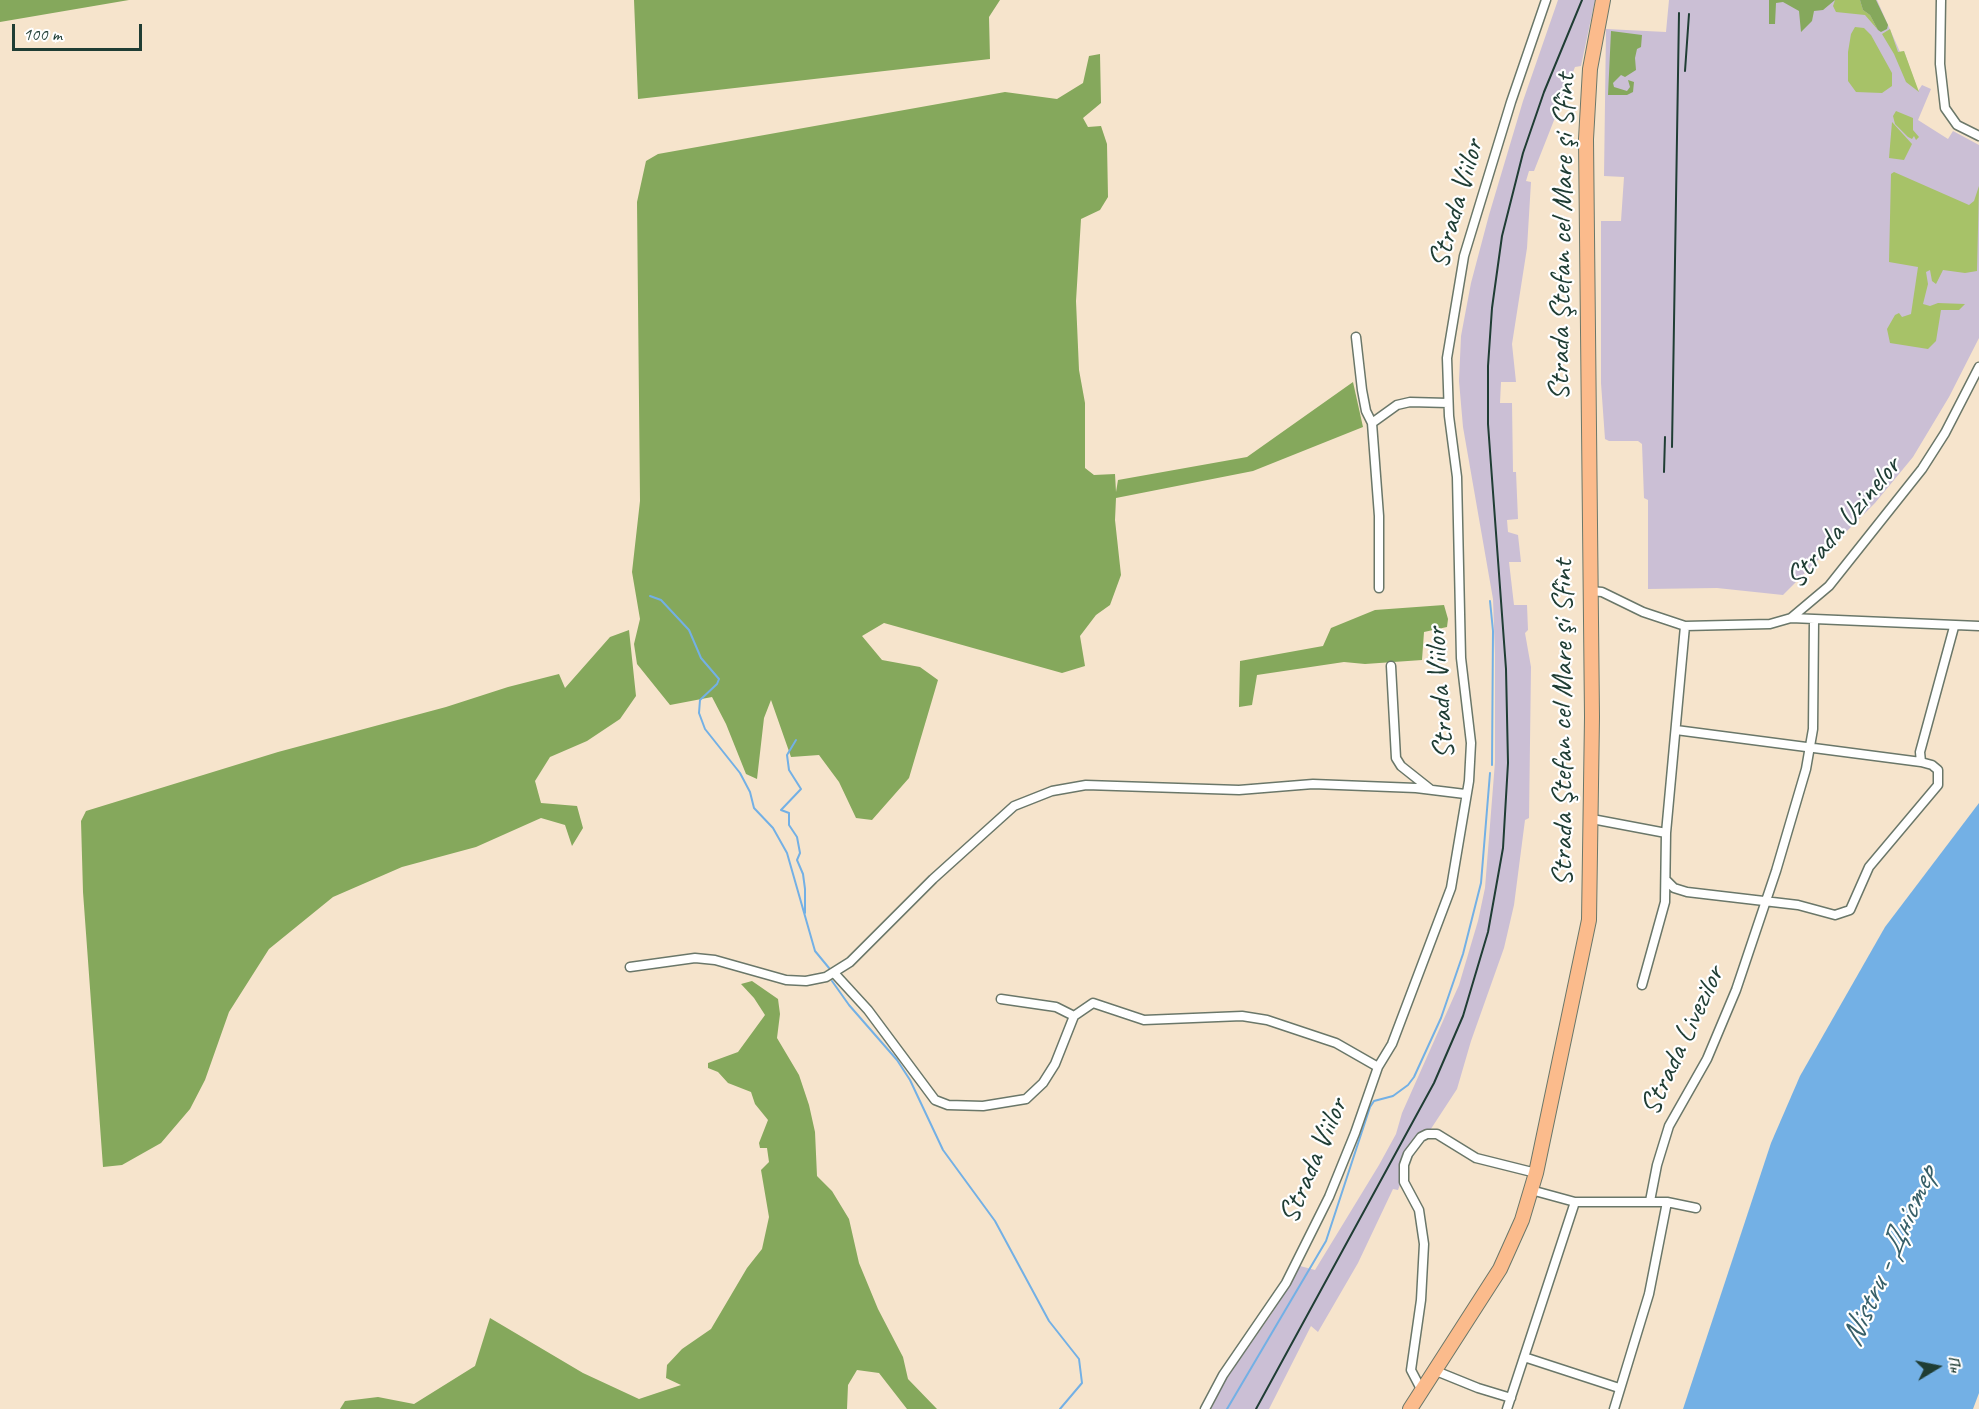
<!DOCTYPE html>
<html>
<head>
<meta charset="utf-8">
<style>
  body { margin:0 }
  #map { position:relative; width:1979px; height:1409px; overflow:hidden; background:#f6e4cc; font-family:Caveat,sans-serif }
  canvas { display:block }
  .north { position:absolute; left:1907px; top:1337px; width:60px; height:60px; -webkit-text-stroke:4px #fff; paint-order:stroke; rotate:80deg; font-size:16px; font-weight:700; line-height:24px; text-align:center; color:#1f3d34 }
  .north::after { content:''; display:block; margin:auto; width:21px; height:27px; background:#1f3d34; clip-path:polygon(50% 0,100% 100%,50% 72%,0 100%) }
  .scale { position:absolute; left:12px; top:24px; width:130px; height:27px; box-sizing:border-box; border:3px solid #1f3d34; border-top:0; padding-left:8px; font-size:18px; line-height:21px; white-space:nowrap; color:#1f3d34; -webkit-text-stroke:4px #fff; paint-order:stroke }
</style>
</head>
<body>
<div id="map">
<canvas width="1979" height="1409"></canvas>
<div class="north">Пн</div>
<div class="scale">100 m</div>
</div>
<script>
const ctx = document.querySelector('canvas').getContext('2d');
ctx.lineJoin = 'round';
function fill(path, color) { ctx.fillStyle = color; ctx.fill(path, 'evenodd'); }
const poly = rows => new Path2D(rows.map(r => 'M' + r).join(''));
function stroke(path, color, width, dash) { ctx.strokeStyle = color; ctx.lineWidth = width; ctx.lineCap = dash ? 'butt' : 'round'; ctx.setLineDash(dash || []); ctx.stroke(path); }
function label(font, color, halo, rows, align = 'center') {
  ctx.font = font + ' Caveat,sans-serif'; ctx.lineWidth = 4.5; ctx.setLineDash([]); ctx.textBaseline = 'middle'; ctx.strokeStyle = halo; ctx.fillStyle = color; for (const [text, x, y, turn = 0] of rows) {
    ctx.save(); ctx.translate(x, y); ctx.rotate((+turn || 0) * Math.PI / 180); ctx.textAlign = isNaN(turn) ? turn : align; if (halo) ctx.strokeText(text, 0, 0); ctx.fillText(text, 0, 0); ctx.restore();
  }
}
fill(poly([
  [1558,0,1595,0,1581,66,1575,67,1534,171,1529,171,1526,181,1531,182,1527,248,1512,344,1516,382,1501,382,1500,403,1512,403,1513,472,1516,472,1518,519,1507,520,1508,532,1518,535,1521,562,1509,562,1514,605,1527,605,1528,630,1525,633,1531,667,1529,818,1525,820,1514,905,1504,948,1471,1041,1457,1089,1408,1164,1398,1190,1393,1189,1358,1263,1318,1332,1311,1326,1269,1409,1211,1409,1224,1382,1272,1313,1300,1266,1315,1270,1379,1165,1396,1134,1402,1113,1459,985,1478,921,1485,888,1495,762,1495,654,1493,599,1463,427,1459,381,1461,336,1471,283,1489,215,1523,101],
  [1669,0,1877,0,1900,52,1904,51,1918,91,1922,85,1931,89,1918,120,1948,139,1953,131,1979,145,1979,338,1949,397,1913,457,1875,503,1783,595,1717,588,1648,589,1648,500,1644,498,1642,444,1638,441,1609,441,1605,439,1601,383,1601,221,1621,221,1624,177,1604,176,1606,29,1666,32]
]), '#cbbfd5');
fill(poly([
  [1835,0,1860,0,1863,10,1870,15,1878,30,1865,15,1836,12,1833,6],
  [1855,27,1864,28,1871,35,1892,73,1892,86,1882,93,1856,92,1848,81,1848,52,1851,34],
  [1890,29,1898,52,1904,51,1919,92,1906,82,1894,54,1882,34],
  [1896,111,1913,118,1913,130,1919,137,1916,140,1914,136,1912,139,1908,137,1895,124,1893,116],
  [1892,122,1912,144,1904,160,1889,158],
  [1894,172,1969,205,1974,201,1979,186,1977,271,1965,273,1943,270,1936,284,1932,281,1930,270,1926,272,1928,284,1923,304,1930,306,1938,303,1965,304,1959,310,1941,310,1936,341,1928,349,1890,343,1887,329,1895,315,1899,313,1902,317,1911,314,1918,267,1889,262,1891,174]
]), '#a7c268');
fill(poly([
  [0,0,129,0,0,22],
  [634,0,1000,0,989,17,990,59,638,99],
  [1769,0,1835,0,1823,10,1814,11,1812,21,1801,32,1799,11,1783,2,1776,3,1775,24,1769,24],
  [1860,0,1876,0,1888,25,1887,29,1881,32,1878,30,1870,15,1863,10],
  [1611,31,1642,35,1641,47,1637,49,1635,58,1636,70,1625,77,1621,75,1613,83,1614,87,1627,91,1630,87,1628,80,1634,82,1633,92,1627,95,1608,95],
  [1100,54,1101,103,1083,118,1088,127,1101,126,1107,144,1108,197,1100,210,1081,219,1076,301,1079,370,1085,403,1085,468,1094,475,1115,474,1116,492,1118,480,1247,457,1353,382,1363,427,1253,471,1116,498,1115,520,1121,575,1110,605,1096,615,1080,636,1085,666,1062,673,884,623,862,636,882,660,920,667,938,680,909,778,872,820,856,818,839,782,819,755,791,757,771,700,764,718,757,779,746,774,726,724,712,697,670,705,637,664,634,644,640,619,632,572,640,501,637,202,646,161,658,154,1005,92,1057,99,1083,83,1089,56],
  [1444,605,1448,619,1447,627,1424,632,1422,660,1365,664,1344,662,1257,675,1252,705,1239,707,1240,661,1323,646,1331,628,1375,610],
  [629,630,636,696,620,719,587,741,550,757,535,781,541,803,577,806,583,828,572,846,565,825,541,818,476,847,402,867,333,897,269,949,229,1012,205,1080,190,1109,161,1143,122,1165,103,1167,83,892,81,821,86,811,278,752,446,707,508,687,559,674,565,688,610,637],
  [752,981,778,999,780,1014,777,1038,799,1075,809,1105,815,1132,817,1176,832,1191,849,1219,859,1263,878,1309,903,1357,908,1379,937,1409,907,1409,879,1373,857,1370,848,1385,847,1409,340,1409,345,1401,378,1397,414,1404,475,1366,490,1318,583,1373,639,1399,681,1385,666,1378,667,1365,682,1349,711,1329,747,1268,762,1249,769,1217,761,1170,769,1162,767,1148,760,1148,759,1143,768,1120,755,1104,751,1092,728,1083,718,1072,708,1068,708,1063,738,1052,765,1015,754,998,741,984]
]), '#85a85c');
fill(poly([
  [1979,803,1979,1393,1973,1409,1683,1409,1771,1143,1800,1076,1885,927]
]), '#73b0e5');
stroke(poly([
  [650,596,661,600,689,630,701,658,719,679,717,684,700,700,699,713,705,729,740,773,750,792,754,808,773,828,787,853,815,951,829,968],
  [1490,601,1493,631,1492,765],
  [796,740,787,755,789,770,801,789,781,810,789,813,789,825,797,837,800,853,797,860,803,874,805,889,805,913],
  [832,981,849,1005,897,1060,910,1080,943,1150,995,1221,1049,1321,1079,1359,1082,1383,1060,1409],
  [1227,1409,1326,1241,1370,1107,1374,1101,1393,1096,1408,1085,1414,1077,1441,1018,1463,954,1481,883,1490,773]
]), '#73b0e5', 2);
const minor = poly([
  [1941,0,1940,64,1945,108,1957,125,1979,136],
  [1356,337,1362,390,1366,411,1372,423],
  [1379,588,1379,516,1372,423,1397,405,1410,402,1448,403],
  [1590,591,1602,592,1643,612,1685,626,1770,624,1791,618,1829,586,1922,469,1945,433,1979,367],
  [1791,618,1979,626],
  [1391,666,1396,758,1401,766,1430,789],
  [1676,730,1921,762],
  [1592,819,1666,833],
  [1667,881,1674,888,1687,892,1798,905,1835,915,1850,910,1869,867,1938,785,1938,770,1932,765,1921,762,1920,752,1954,627],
  [630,967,695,958,715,960,786,980,806,981,826,977,850,962,933,879,1014,806,1052,791,1086,785,1239,790,1313,784,1416,788,1465,794],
  [835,974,868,1010,935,1100,948,1105,983,1106,1026,1099,1043,1083,1055,1064,1074,1016,1093,1003,1144,1020,1242,1016,1267,1020,1336,1043,1378,1067],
  [1642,985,1665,902,1666,833,1685,626],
  [1001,999,1056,1007,1074,1016],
  [1531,1190,1575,1202,1667,1202,1696,1208],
  [1650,1201,1657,1165,1669,1126,1707,1059,1736,990,1776,871,1806,769,1813,729,1814,621],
  [1524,1357,1619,1388],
  [1436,1371,1478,1388,1511,1398],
  [1422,1391,1411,1370,1421,1300,1424,1244,1419,1210,1404,1182,1404,1165,1408,1154,1421,1137,1427,1134,1437,1134,1476,1158,1536,1173],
  [1205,1409,1223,1375,1286,1283,1329,1197,1355,1133,1378,1067,1392,1044,1451,888,1469,781,1471,743,1461,658,1457,477,1449,416,1447,358,1464,256,1511,102,1546,0],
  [1507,1409,1575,1202],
  [1614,1409,1649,1294,1667,1202]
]);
const primary = poly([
  [1410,1409,1500,1269,1522,1220,1536,1173,1589,920,1592,717,1586,139,1590,69,1603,0]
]);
stroke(minor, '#6a7769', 11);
stroke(primary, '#6a7769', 16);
stroke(minor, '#fff', 8);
stroke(primary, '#fbbb8c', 14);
stroke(poly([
  [1685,71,1689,14],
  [1672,447,1679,13],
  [1664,472,1665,437],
  [1256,1409,1434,1083,1463,1016,1488,932,1503,848,1508,763,1506,669,1488,424,1488,366,1492,308,1502,236,1523,153,1544,92,1582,0]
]), '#1f3d34', 2);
label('30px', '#1f3d34', '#fff', [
  ["Strada Viilor",1457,204,-74],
  ["Strada Ştefan cel Mare şi Sfînt",1563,237,-89],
  ["Strada Uzinelor",1844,523,-50],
  ["Strada Viilor",1441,693,-94],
  ["Strada Ştefan cel Mare şi Sfînt",1563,723,-90],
  ["Strada Livezilor",1683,1041,-65],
  ["Strada Viilor",1314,1161,-67]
]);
label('italic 32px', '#386069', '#fff', [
  ["Nistru - Дністер",1890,1257,-66]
]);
</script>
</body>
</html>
